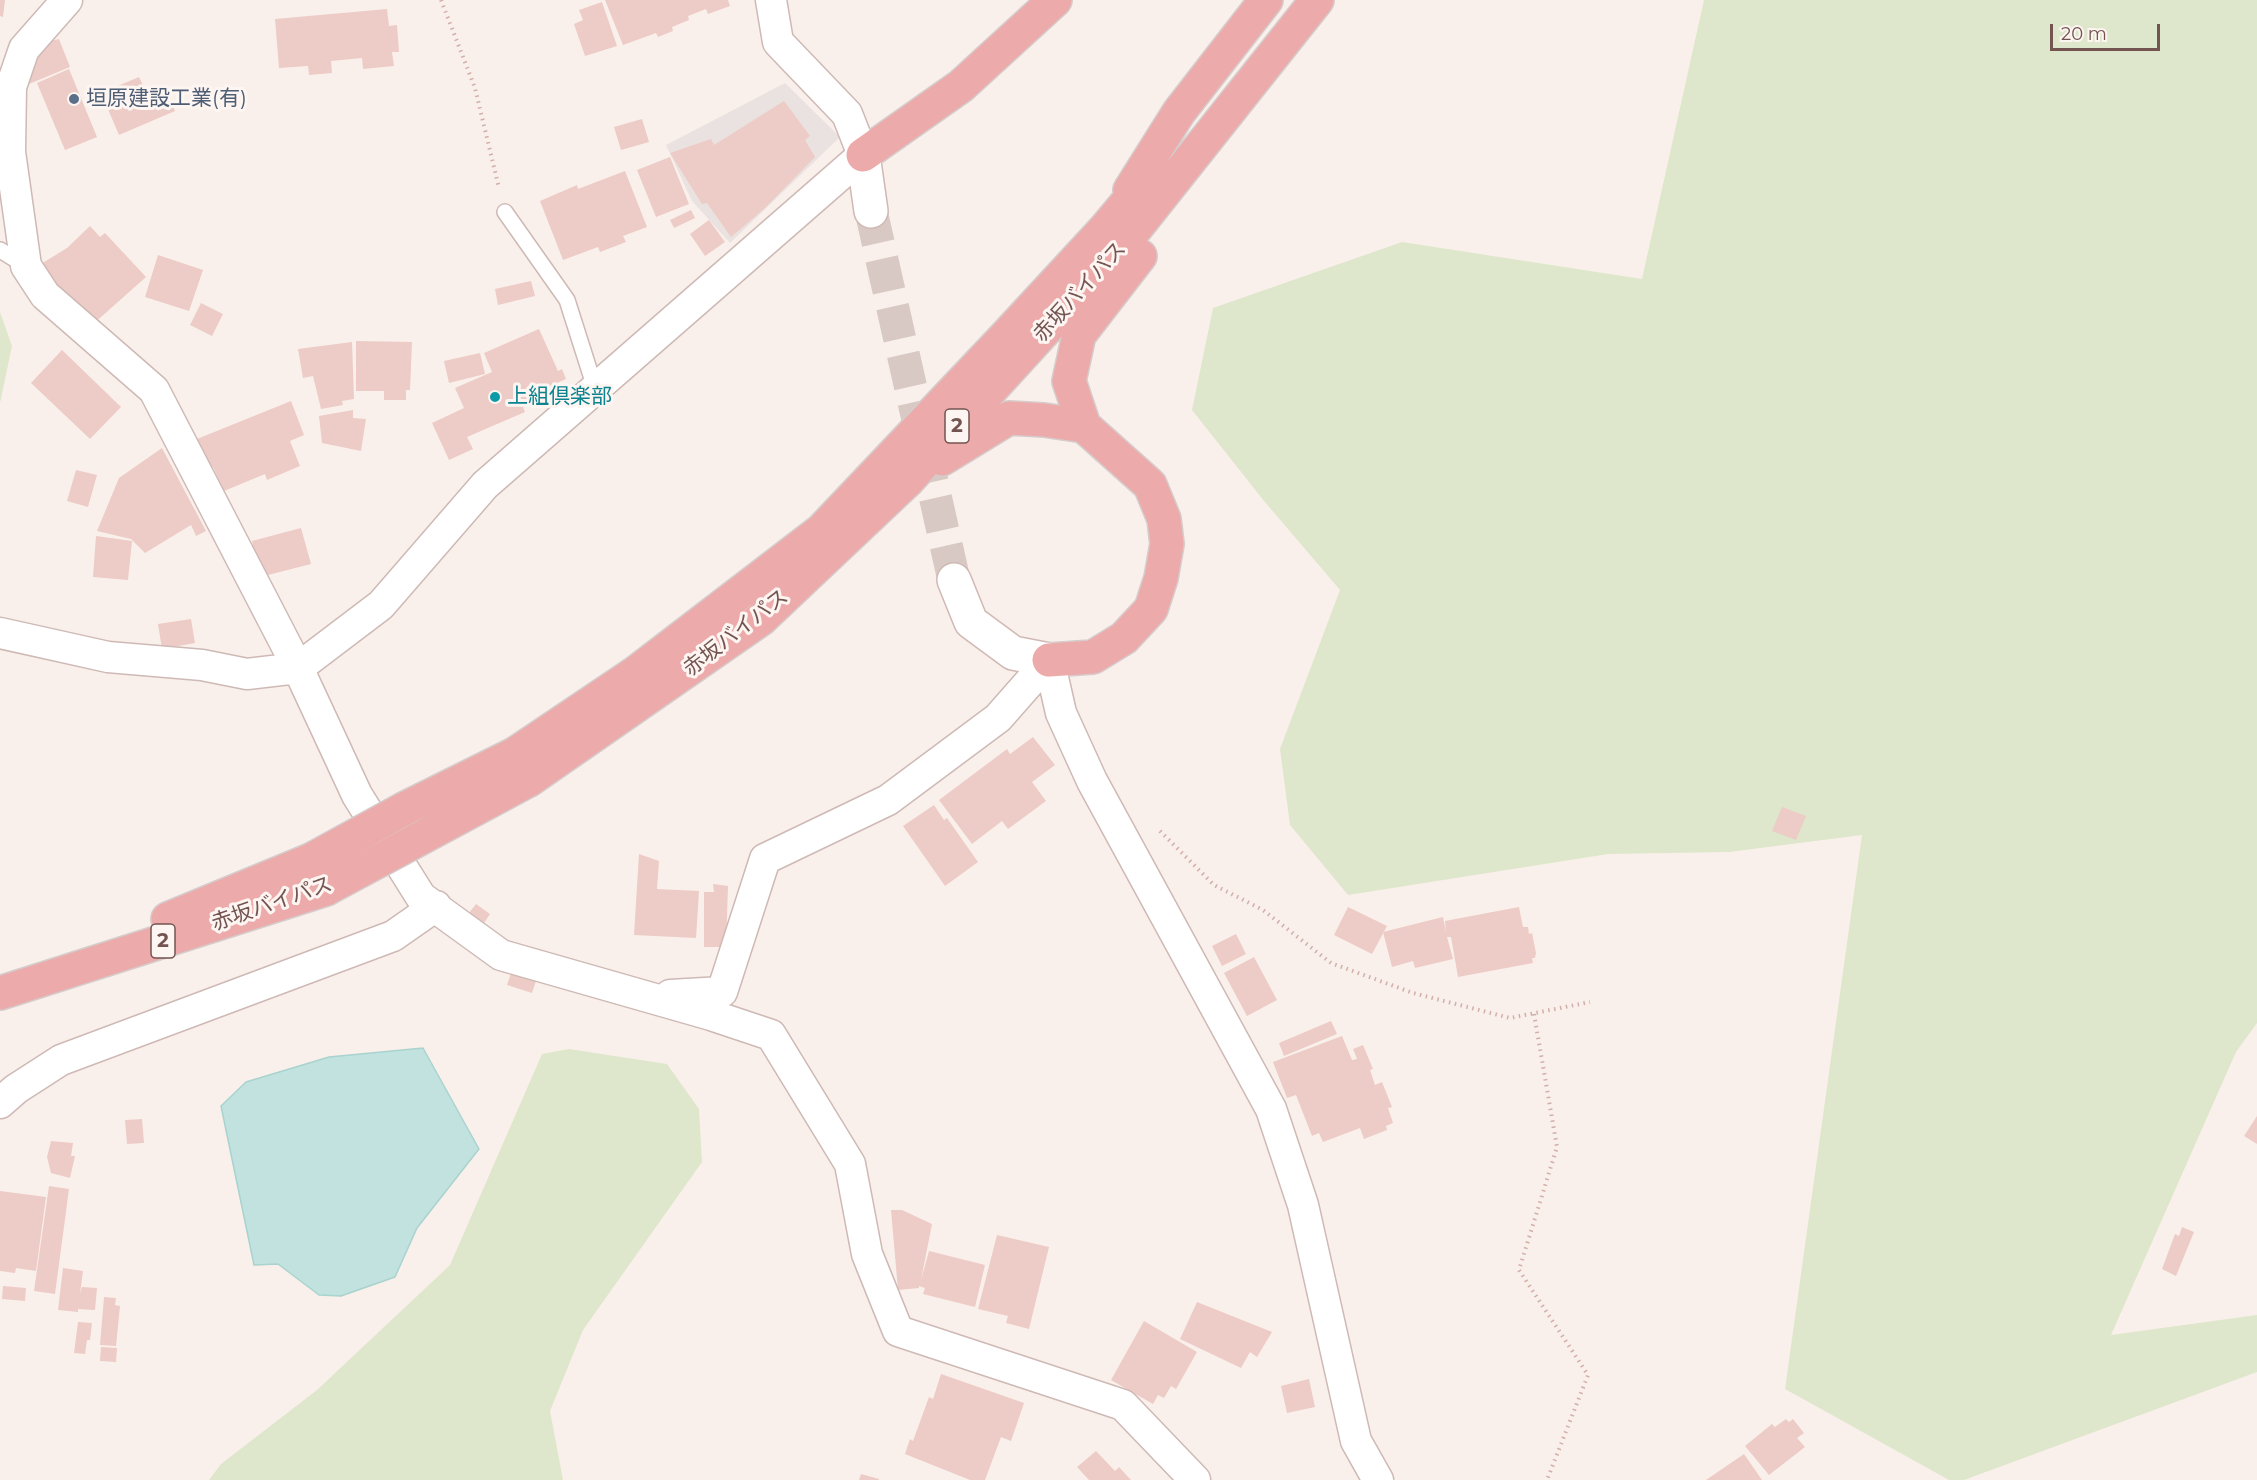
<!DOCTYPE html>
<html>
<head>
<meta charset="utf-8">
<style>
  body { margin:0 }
  #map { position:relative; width:2257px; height:1480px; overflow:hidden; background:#faf0eb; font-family:Montserrat,sans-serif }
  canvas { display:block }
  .scale { position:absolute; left:2050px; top:24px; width:110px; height:27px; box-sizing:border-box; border:3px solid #735451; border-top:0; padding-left:8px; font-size:18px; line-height:21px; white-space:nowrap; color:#735451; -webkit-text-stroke:4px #fdf5f1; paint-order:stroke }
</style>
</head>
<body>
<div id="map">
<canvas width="2257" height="1480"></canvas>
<div class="scale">20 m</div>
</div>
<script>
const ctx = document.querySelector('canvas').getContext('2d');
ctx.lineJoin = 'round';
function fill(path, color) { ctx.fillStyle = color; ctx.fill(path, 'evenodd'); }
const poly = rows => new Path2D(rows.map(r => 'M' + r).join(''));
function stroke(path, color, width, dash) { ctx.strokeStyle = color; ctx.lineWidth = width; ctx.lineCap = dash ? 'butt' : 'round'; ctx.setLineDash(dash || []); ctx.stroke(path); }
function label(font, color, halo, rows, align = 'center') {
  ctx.font = font + ' Montserrat,"Noto Sans JP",sans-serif'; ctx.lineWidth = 6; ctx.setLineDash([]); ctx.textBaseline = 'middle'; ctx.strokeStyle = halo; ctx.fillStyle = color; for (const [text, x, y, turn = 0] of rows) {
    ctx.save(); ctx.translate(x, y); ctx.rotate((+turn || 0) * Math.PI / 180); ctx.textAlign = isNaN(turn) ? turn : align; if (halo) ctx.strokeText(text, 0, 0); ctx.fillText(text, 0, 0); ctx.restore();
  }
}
fill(poly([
  [785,83,840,137,730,243,692,201,666,145]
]), '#eae2e0');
fill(poly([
  [1704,0,2257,0,2257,1023,2236,1052,2111,1335,2257,1315,2257,1372,1964,1480,1949,1480,1785,1389,1862,835,1729,852,1608,854,1348,895,1290,825,1280,749,1340,590,1264,501,1192,410,1213,308,1402,242,1642,279],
  [0,312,12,346,0,403],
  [569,1049,667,1064,699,1109,702,1162,583,1330,550,1411,563,1480,209,1480,221,1464,317,1390,450,1265,542,1054]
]), '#dee7cb');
const water = poly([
  [423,1048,479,1149,417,1228,395,1277,341,1296,319,1295,278,1264,254,1265,221,1106,246,1082,329,1057,423,1048]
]);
fill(water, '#c1e2de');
stroke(water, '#a9d3ce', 1.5);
fill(poly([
  [0,0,5,0,3,17,0,16],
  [605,0,728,0,730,6,708,14,706,9,688,16,689,20,672,27,673,31,658,37,656,33,623,45],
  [602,2,617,46,585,56,574,24,583,20,579,10],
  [387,9,389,26,397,25,399,52,392,52,394,66,363,69,362,58,331,61,332,73,309,75,308,66,279,68,275,19],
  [59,39,70,67,29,84,25,73,44,42],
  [69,69,97,137,65,150,37,83],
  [139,77,154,108,171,101,175,111,119,135,101,93],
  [784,101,810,136,805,140,815,157,765,208,731,237,707,203,702,204,670,153,711,139,714,145],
  [642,119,649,142,621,150,614,127],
  [670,157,689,204,656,217,637,170],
  [625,171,647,227,623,236,626,242,600,252,598,247,563,260,540,201,577,185,578,189],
  [691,210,695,218,674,228,670,220],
  [709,220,725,242,705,256,690,234],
  [90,226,100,237,105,233,146,277,92,325,56,284,41,264,67,248],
  [158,255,203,270,189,311,145,297],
  [531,281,535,296,498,305,495,289],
  [201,303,223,314,212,336,190,325],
  [539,329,558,371,562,369,566,379,543,389,541,386,529,391,533,402,523,407,525,412,467,437,473,449,449,460,432,423,464,408,455,388,492,372,484,353],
  [356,341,412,342,410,390,406,390,406,400,384,400,384,391,356,391],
  [352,342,354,399,342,401,343,405,321,409,313,376,303,378,298,349],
  [62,350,121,407,90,439,31,383],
  [480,353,485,374,449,383,444,361],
  [291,401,304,435,290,441,300,466,267,480,265,474,224,491,213,467,204,470,192,441],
  [353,410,353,418,366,419,361,451,322,443,319,416],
  [162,448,206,531,196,536,191,525,145,553,131,539,97,531,119,478],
  [76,470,97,475,88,507,67,501],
  [301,528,311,564,260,577,252,541],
  [96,536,132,541,128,580,93,577],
  [191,619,195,643,162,649,158,624],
  [1033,737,1055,765,1032,782,1046,801,1008,829,1002,821,972,844,939,800,1007,749,1010,754],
  [934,805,944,820,947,818,978,862,945,886,903,826],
  [1782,807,1806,816,1796,840,1772,831],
  [639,854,659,861,657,889,699,891,696,938,634,935],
  [713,884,728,886,726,947,704,947,704,892,714,892],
  [476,904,490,914,484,923,469,913],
  [1348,907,1387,926,1372,954,1334,935],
  [1519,907,1523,927,1528,927,1529,934,1532,933,1536,953,1535,958,1532,958,1533,963,1458,977,1451,937,1447,937,1453,959,1415,968,1413,961,1392,967,1383,932,1443,917,1446,932,1445,921],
  [1236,934,1246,954,1222,966,1212,946],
  [1254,957,1277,1000,1247,1016,1224,973],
  [511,973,536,981,532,993,507,985],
  [1331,1021,1337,1034,1284,1056,1279,1043],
  [1342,1036,1352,1060,1357,1059,1353,1049,1363,1045,1373,1069,1370,1070,1375,1085,1382,1082,1392,1107,1388,1108,1393,1123,1386,1126,1387,1130,1364,1139,1360,1128,1323,1142,1319,1133,1312,1136,1296,1095,1287,1098,1273,1062],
  [2257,1116,2257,1144,2244,1136],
  [142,1119,144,1143,127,1144,125,1120],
  [51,1141,73,1143,71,1156,75,1156,70,1178,51,1173,47,1157],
  [49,1186,69,1189,55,1294,34,1291],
  [0,1191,46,1197,36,1271,16,1268,15,1273,0,1271],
  [891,1210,902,1210,932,1224,921,1280,929,1251,985,1265,975,1307,923,1294,925,1288,919,1286,919,1288,898,1290],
  [2182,1227,2194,1232,2176,1276,2162,1269,2175,1234,2179,1236],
  [997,1235,1049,1247,1029,1329,1006,1323,1008,1316,978,1309],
  [63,1268,83,1271,80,1294,82,1287,97,1288,95,1310,78,1309,78,1312,58,1310],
  [3,1286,26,1288,25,1301,2,1299],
  [104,1297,116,1298,115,1305,120,1306,116,1346,100,1345],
  [1197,1302,1272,1332,1257,1357,1250,1352,1241,1368,1180,1339],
  [1144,1321,1197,1352,1176,1389,1171,1386,1164,1398,1158,1395,1153,1404,1111,1380],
  [78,1322,92,1323,90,1340,87,1340,85,1354,74,1353],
  [101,1347,117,1348,116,1362,100,1361],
  [941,1374,1024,1403,1011,1441,1001,1437,985,1480,970,1480,905,1454,910,1439,913,1441,929,1397,933,1399],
  [1309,1379,1315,1407,1287,1413,1281,1386],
  [1786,1419,1789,1422,1793,1419,1804,1433,1797,1438,1805,1447,1769,1475,1745,1446,1772,1424,1775,1427],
  [1096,1451,1115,1471,1119,1467,1131,1480,1089,1480,1077,1467],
  [1744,1454,1762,1480,1706,1480],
  [861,1474,879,1479,879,1480,859,1480]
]), '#edcbc6');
stroke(poly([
  [871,211,954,580]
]), '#d8c9c4', 33, [33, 16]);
const lane = poly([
  [505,212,567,300,595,388],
  [0,250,26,266]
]);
const street = poly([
  [67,0,24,49,11,87,10,152,26,266,45,295,154,390,298,668,357,795,421,897,501,955,711,1015,771,1035,850,1164,867,1254,898,1331,1123,1405,1195,1480],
  [0,633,108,657,202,665,247,674,298,668,381,605,485,485,863,155,847,114,778,42,771,0],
  [1049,660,1061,713,1092,781,1271,1109,1303,1205,1356,1441,1378,1480],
  [670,995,722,992,765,859,888,800,998,718,1049,660],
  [0,1103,16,1089,61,1060,393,936,436,906]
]);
const secondary = poly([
  [863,155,871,211],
  [954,580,971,622,1013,653,1049,660]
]);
const highway = poly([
  [863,155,961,86,1055,0],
  [1130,190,1179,112,1266,0],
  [942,459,1009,418,1044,420,1084,426],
  [1049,660,1093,657,1124,638,1151,609,1161,578,1167,544,1164,519,1150,485,1084,426,1069,381,1079,335,1140,256],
  [515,754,634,674,822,530,1006,336,1105,229,1151,174],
  [529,780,761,619,907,481,1120,248,1317,0],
  [168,919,311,860],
  [0,993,326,889]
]);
stroke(lane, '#ceb9b5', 18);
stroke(street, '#ceb9b5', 33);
stroke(secondary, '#d0b8b3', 36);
stroke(highway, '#d5cccb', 36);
stroke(poly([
  [441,0,475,88,499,188],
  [1160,831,1214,885,1263,910,1331,963,1413,993,1510,1018,1590,1002],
  [1534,1014,1557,1147,1519,1270,1588,1375,1547,1480]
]), '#d2aea9', 4, [1.5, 4.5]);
stroke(lane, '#fff', 15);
stroke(street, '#fff', 30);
stroke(secondary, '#fff', 33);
stroke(highway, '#edaaab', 33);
const highwayBridge = poly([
  [311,860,404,809,515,754],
  [326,889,529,780]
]);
stroke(highwayBridge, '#d5cccb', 36, []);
stroke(highwayBridge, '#edaaab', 33);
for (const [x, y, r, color] of [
  [74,99,6,"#5c6f8a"],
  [495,397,6,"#0f9aa8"]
]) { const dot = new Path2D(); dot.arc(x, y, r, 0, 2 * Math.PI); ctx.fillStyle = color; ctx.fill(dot); stroke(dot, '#fdf5f1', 2); }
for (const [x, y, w] of [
  [957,426,24],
  [163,941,24]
]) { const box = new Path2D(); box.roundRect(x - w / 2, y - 17, w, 34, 4.5); ctx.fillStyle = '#fdf5f1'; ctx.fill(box); stroke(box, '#735451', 1.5); }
label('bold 20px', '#735451', null, [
  ["2",957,426],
  ["2",163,941]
]);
label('21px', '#4e5e75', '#fdf5f1', [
  ["垣原建設工業(有)",86,99]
], 'left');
label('21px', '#735451', '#fdf5f1', [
  ["赤坂バイパス",1080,292,-48],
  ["赤坂バイパス",736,633,-38],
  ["赤坂バイパス",272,904,-19]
]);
label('21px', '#0d838f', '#fdf5f1', [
  ["上組倶楽部",507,397]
], 'left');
</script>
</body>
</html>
